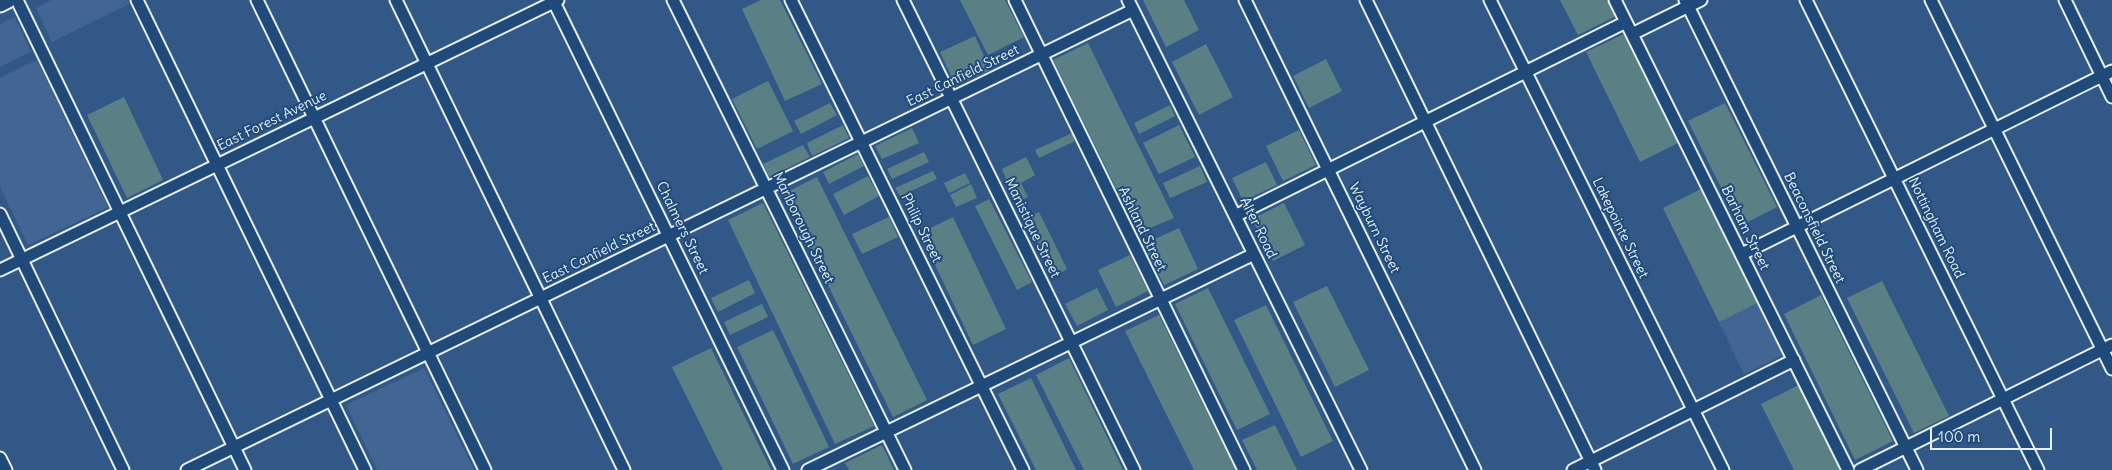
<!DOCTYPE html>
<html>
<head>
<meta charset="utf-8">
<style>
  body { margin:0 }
  #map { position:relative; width:2112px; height:470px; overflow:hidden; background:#325888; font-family:Delius,sans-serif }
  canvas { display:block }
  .scale { position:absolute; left:1930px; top:428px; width:122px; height:22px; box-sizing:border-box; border:2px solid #e8f1f8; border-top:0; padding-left:6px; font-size:15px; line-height:18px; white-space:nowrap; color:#e8f1f8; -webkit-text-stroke:4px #1f4a7a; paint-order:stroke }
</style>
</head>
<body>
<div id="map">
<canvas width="2112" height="470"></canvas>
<div class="scale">100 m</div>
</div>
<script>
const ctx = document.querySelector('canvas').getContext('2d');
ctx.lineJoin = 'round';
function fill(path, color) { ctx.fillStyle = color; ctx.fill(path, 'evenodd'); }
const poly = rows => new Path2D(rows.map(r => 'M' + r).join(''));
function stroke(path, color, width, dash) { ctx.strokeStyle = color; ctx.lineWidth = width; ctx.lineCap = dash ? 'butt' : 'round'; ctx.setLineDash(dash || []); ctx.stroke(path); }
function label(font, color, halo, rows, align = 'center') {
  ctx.font = font + ' Delius,sans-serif'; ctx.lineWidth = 4; ctx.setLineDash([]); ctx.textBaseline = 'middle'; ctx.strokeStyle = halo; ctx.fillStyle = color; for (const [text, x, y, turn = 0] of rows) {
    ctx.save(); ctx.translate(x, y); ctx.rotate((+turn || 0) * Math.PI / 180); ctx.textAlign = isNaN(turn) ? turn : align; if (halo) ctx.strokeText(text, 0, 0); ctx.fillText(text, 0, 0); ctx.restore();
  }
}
fill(poly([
  [52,0,127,0,129,4,52,42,36,8],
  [15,17,31,52,0,67,0,24],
  [37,60,108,207,28,245,0,187,0,78],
  [1757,303,1783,355,1744,374,1719,322],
  [424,368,474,470,377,470,346,405]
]), '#436594');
fill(poly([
  [761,0,780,0,822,84,785,101,742,9],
  [960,0,1005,0,1024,37,988,55],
  [1143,0,1184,0,1199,30,1166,47],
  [1560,0,1607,0,1616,16,1578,35],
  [1624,34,1678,143,1640,162,1586,52],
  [975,36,990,70,956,86,940,52],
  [1088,43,1174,218,1138,233,1053,60],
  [1206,44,1233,97,1199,115,1172,62],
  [1326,59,1342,91,1309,108,1293,76],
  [768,81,793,131,757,149,732,99],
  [124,97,163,180,127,198,87,115],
  [830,103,837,115,801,134,794,121],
  [1725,103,1777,207,1740,226,1688,121],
  [1170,105,1175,116,1139,134,1134,123],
  [843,125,849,138,812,156,807,143],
  [1179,125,1195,157,1159,174,1143,143],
  [912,128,919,143,882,159,875,146],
  [1299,130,1316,165,1283,181,1266,146],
  [1072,133,1075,141,1039,158,1035,150],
  [803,145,810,157,769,177,763,164],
  [924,152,929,162,892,179,887,169],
  [858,154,864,166,829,184,823,172],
  [1026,157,1035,175,1021,183,1028,197,1016,202,1002,169],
  [1266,162,1277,185,1243,201,1232,178],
  [1200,166,1207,182,1170,198,1163,183],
  [933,171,937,179,900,196,895,188],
  [965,173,970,183,949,193,944,183],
  [868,176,879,196,844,215,833,194],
  [817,177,927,400,893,417,783,194],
  [971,184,977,198,956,207,950,195],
  [1701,189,1757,303,1719,322,1663,208],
  [989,199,1032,282,1017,290,975,206],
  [763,203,874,426,835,444,728,220],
  [1284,203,1305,245,1273,261,1252,219],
  [1039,212,1067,269,1055,277,1025,219],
  [889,217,898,237,862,254,852,234],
  [953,217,1006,329,973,345,920,233],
  [1179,228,1198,269,1164,285,1144,244],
  [1130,255,1148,291,1116,307,1098,270],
  [749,280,755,293,718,312,711,298],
  [1882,281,1949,416,1914,433,1847,298],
  [1327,286,1369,370,1335,387,1293,302],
  [1097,288,1108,310,1077,326,1065,304],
  [1208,288,1270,414,1237,430,1175,304],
  [1821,295,1893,441,1855,460,1784,314],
  [762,304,768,317,730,335,724,322],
  [1266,305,1333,441,1301,457,1234,320],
  [1159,315,1235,469,1233,470,1194,470,1125,331],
  [773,330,829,447,793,464,737,347],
  [711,348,771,470,723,470,672,367],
  [1069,358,1123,470,1084,470,1036,375],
  [1031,378,1076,470,1036,470,998,394],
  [1799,385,1840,470,1794,470,1761,404],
  [1275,425,1297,470,1257,470,1242,440],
  [882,445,894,470,849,470,845,463]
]), '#5a8086');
const minor = poly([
  [17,0,245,470],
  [137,0,365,470],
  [257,0,485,470],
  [396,0,624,470],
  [553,0,783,470],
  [673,0,905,470],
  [791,0,1023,470],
  [903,0,1134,470],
  [1015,0,1244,470],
  [1128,0,1361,470],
  [1245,0,1475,470],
  [1366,0,1595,470],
  [1490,0,1723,470],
  [1615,0,1848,470],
  [1685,0,1917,470],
  [1806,0,2038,470],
  [1931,0,2112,369],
  [2065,0,2112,97],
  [1632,34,1701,0],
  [0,214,123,470],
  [1235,216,1626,22],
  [1742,254,2112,71],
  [0,270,558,0],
  [0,458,6,470],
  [187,470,1133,10],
  [808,470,1254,254],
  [1573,470,1794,360],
  [1860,470,2112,345]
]);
const major = poly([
  [0,4,8,0]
]);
stroke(minor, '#e8f1f8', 15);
stroke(major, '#e8f1f8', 19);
stroke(minor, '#1f4a7a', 11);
stroke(major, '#1f4a7a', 15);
label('14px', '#e8f1f8', '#1f4a7a', [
  ["East Canfield Street",963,76,-26],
  ["East Forest Avenue",272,121,-26],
  ["Chalmers Street",682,228,64],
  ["Marlborough Street",803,228,64],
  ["Philip Street",921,228,64],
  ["Manistique Street",1032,228,64],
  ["Alter Road",1258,228,64],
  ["Wayburn Street",1374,228,64],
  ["Lakepointe Street",1620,228,64],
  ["Barham Street",1745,228,64],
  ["Beaconsfield Street",1814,228,64],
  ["Nottingham Road",1936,228,64],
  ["Ashland Street",1142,229,64],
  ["East Canfield Street",599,253,-26]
]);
</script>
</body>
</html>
